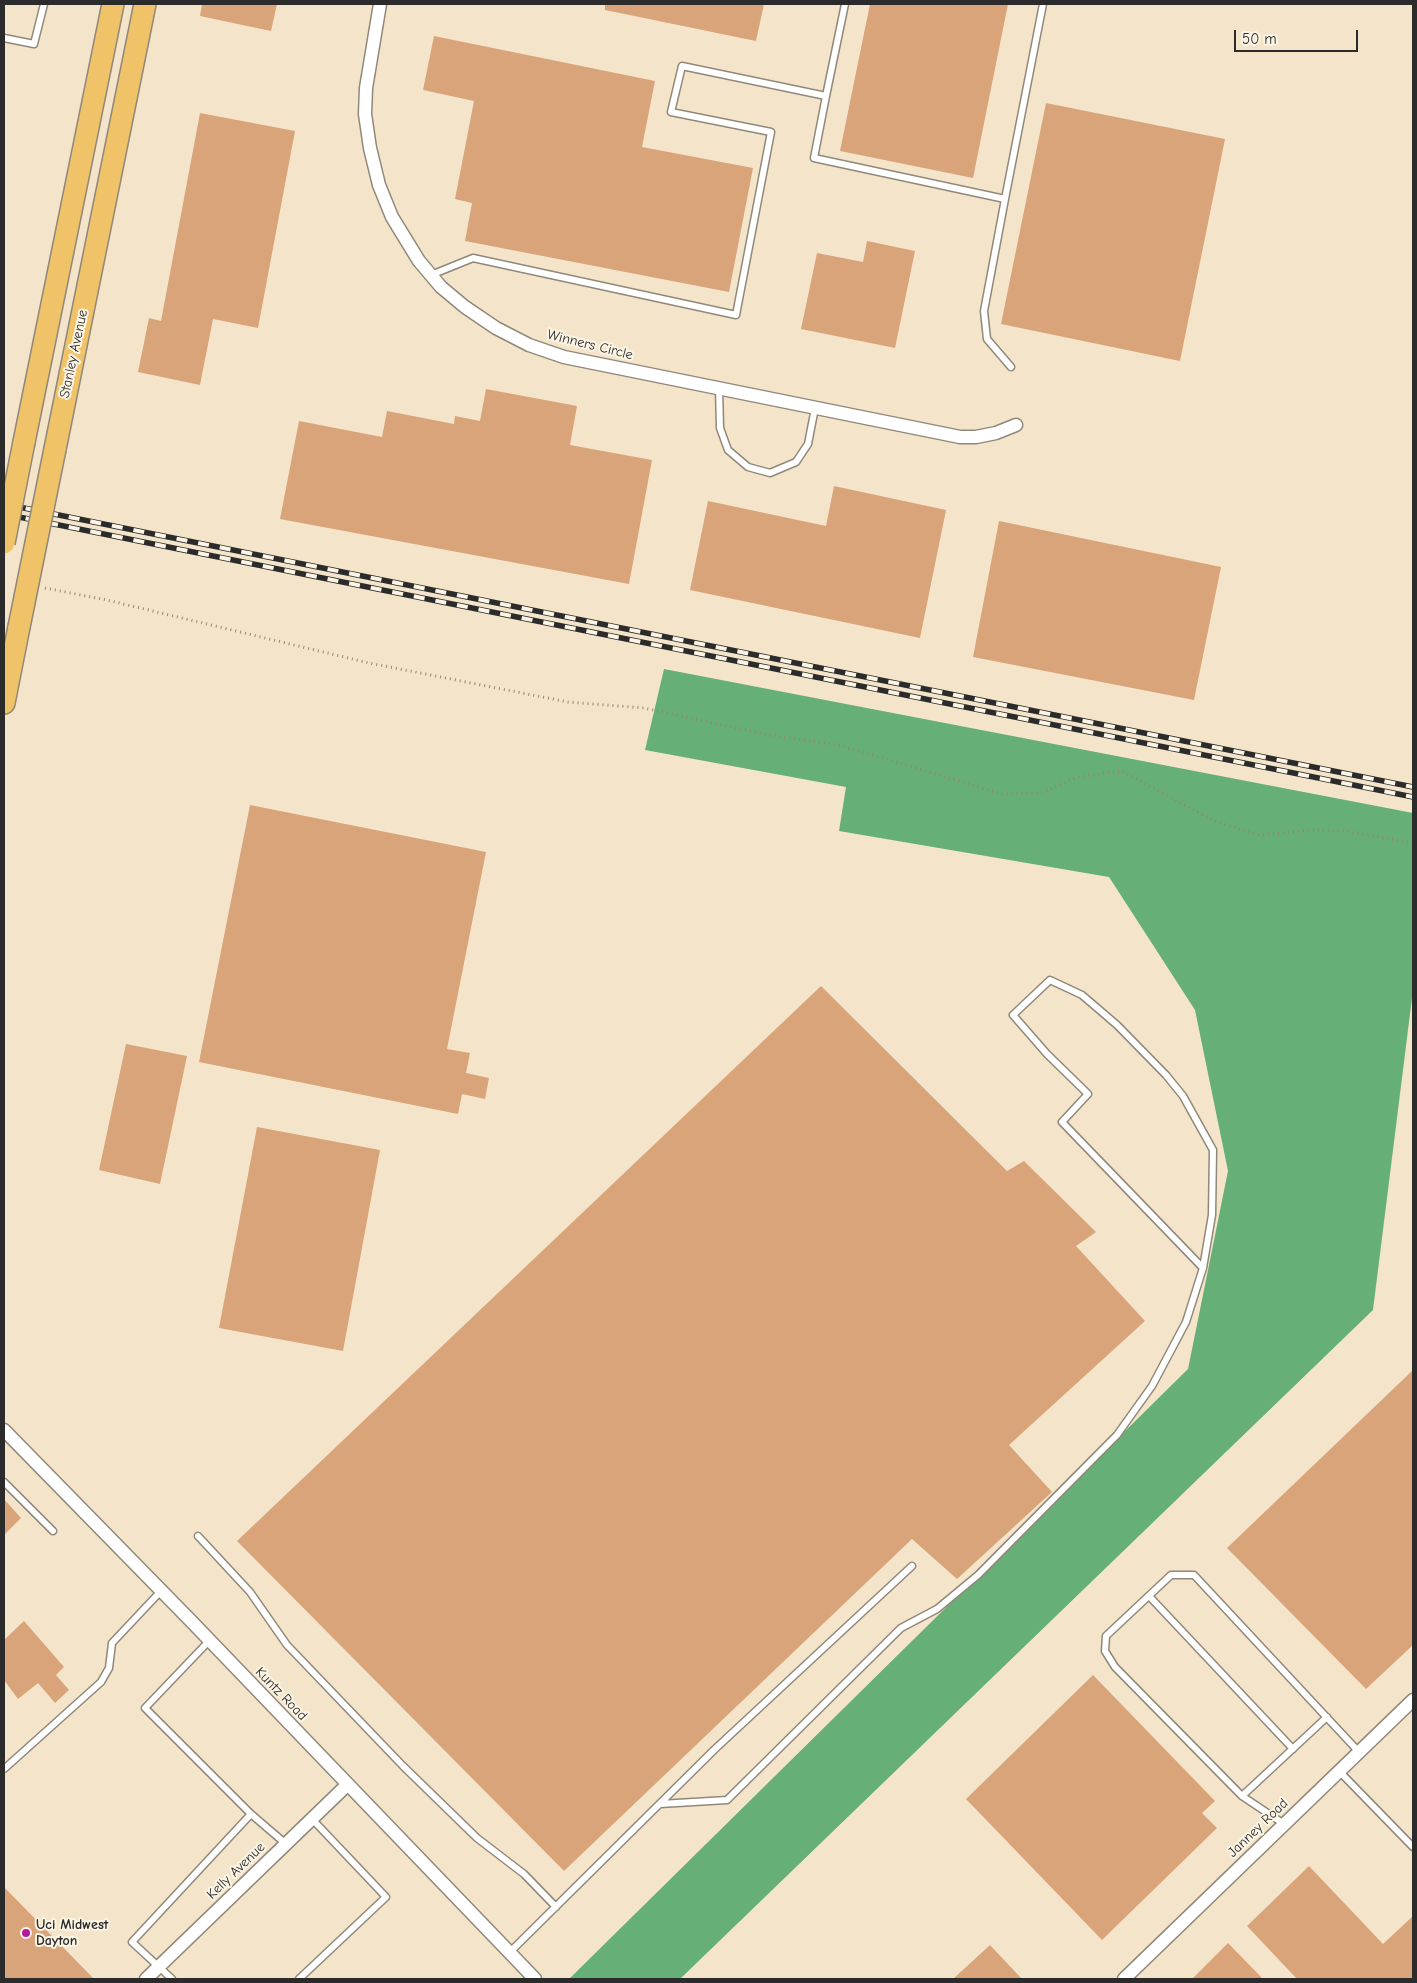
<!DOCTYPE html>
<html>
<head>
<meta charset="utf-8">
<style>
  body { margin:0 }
  #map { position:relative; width:1417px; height:1983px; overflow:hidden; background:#f4e5ca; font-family:"Comic Neue",sans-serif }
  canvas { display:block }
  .frame { position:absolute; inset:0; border:5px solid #2b2b2b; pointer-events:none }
  .scale { position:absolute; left:1234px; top:30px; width:124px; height:22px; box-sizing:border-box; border:2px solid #2b2b2b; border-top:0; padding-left:6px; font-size:15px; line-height:18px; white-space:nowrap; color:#2b2b2b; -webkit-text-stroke:4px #fcf5e5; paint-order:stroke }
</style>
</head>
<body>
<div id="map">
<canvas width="1417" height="1983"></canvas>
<div class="frame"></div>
<div class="scale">50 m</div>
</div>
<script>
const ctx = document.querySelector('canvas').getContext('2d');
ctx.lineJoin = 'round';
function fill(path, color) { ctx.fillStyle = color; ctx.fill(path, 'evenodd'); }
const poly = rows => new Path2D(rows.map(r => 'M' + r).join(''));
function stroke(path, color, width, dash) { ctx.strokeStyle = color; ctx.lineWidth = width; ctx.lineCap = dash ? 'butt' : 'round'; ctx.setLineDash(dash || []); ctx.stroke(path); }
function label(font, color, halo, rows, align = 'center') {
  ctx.font = font + ' "Comic Neue",sans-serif'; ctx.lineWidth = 4; ctx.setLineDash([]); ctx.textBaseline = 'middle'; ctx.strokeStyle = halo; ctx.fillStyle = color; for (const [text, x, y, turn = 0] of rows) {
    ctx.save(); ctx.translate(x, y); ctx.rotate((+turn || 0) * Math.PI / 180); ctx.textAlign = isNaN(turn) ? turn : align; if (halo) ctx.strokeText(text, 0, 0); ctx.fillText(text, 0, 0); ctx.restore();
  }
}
fill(poly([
  [664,669,1413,813,1413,990,1373,1310,680,1979,569,1979,1188,1369,1228,1171,1195,1010,1109,877,839,831,846,787,645,750]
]), '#66af77');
fill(poly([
  [202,4,277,4,271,31,200,16],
  [605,4,764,4,756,41,605,10],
  [870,4,1008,4,973,178,840,151],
  [434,36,655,81,642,147,753,168,729,292,465,241,472,203,455,199,474,101,423,90],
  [1046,103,1225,139,1180,361,1001,324],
  [200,113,295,131,258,328,213,319,200,385,138,372,149,318,161,321],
  [867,241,915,251,895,348,801,329,817,253,863,262],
  [486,389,577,406,570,445,652,460,629,584,280,519,299,421,382,437,387,411,454,424,455,416,480,421],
  [834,486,946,510,920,638,690,590,708,501,826,526],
  [999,521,1221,567,1194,700,973,657],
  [250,805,486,852,447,1049,470,1053,466,1073,489,1078,485,1099,462,1094,458,1114,199,1062],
  [821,986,1007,1171,1024,1161,1096,1232,1076,1246,1145,1321,1009,1445,1052,1492,957,1579,912,1539,564,1871,237,1541],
  [126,1044,187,1056,160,1184,99,1170],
  [257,1127,380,1150,343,1351,219,1328],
  [1413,1370,1413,1645,1366,1689,1227,1548],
  [4,1499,21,1518,4,1535],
  [24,1621,64,1667,56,1675,69,1690,55,1703,38,1683,18,1699,4,1680,4,1640],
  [1093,1675,1215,1801,1202,1813,1217,1828,1102,1940,966,1799],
  [1309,1866,1383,1944,1413,1916,1413,1979,1297,1979,1247,1926],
  [4,1887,94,1979,4,1979],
  [1228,1943,1263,1979,1192,1979],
  [990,1945,1022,1979,953,1979]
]), '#d9a47a');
const lane = poly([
  [4,38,34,44,44,4],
  [826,96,814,158,1005,199,984,311,987,339,1011,367],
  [1005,199,1043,4],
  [431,275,473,258,736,315,771,132,671,112,682,66,826,96,845,4],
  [719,388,720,428,728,450,748,467,770,473,796,462,808,444,815,408],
  [4,1482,53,1531],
  [198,1536,250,1592,287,1645,403,1766,477,1838,524,1874,556,1907],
  [1149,1596,1293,1749],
  [210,1640,145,1708,251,1814],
  [4,1769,101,1682,109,1668,112,1643,161,1591],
  [1339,1771,1413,1847],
  [1242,1796,1327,1717],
  [660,1804,727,1800,901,1628,937,1609,978,1575,1117,1435,1152,1386,1186,1322,1203,1268,1212,1215,1213,1150,1183,1096,1166,1075,1117,1025,1082,995,1050,980,1013,1015,1047,1054,1088,1094,1062,1122,1203,1268],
  [1284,1824,1242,1796,1115,1667,1105,1651,1106,1636,1171,1575,1194,1575,1359,1752],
  [510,1952,715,1749,912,1566],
  [172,1979,132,1942,251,1814,286,1844],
  [299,1979,386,1897,312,1819]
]);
const street = poly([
  [380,4,366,88,365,114,370,148,379,185,392,217,419,261,441,287,465,307,496,328,529,345,564,357,960,437,976,437,996,433,1016,425],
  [4,1430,192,1622,535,1979],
  [146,1979,347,1785],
  [1124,1979,1413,1700]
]);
const primary = poly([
  [24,442,113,4],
  [55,449,145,4],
  [4,703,19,627]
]);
stroke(lane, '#90887a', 9);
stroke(street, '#90887a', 15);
stroke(primary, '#90887a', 24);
stroke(poly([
  [45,588,107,600,369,663,568,702,644,708,769,735,839,745,1002,794,1040,793,1078,777,1122,771,1214,821,1260,835,1311,830,1346,831,1413,843]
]), '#90887a', 3, [1, 4]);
stroke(lane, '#fff', 6);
stroke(street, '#fff', 12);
stroke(primary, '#f1c369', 21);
const rail = poly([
  [4,504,1413,787],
  [4,514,1413,797]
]);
stroke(rail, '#2b2b2b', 5.5);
stroke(rail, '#fcf5e5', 4, [11]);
const primaryBridge = poly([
  [4,543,24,442],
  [19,627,55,449]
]);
stroke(primaryBridge, '#90887a', 24, []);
stroke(primaryBridge, '#f1c369', 21);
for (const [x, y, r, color] of [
  [26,1933,5,"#b5179e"]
]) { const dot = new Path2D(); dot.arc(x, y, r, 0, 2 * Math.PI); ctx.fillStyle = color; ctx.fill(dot); stroke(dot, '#fcf5e5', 2); }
label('14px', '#2b2b2b', '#fcf5e5', [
  ["Winners Circle",590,345,14],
  ["Stanley Avenue",74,354,-78],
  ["Kuntz Road",281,1694,46],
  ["Janney Road",1258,1828,-44],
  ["Kelly Avenue",236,1871,-44]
]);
label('bold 14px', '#2b2b2b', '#fcf5e5', [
  ["Uci Midwest",36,1925],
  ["Dayton",36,1941]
], 'left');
</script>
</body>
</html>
